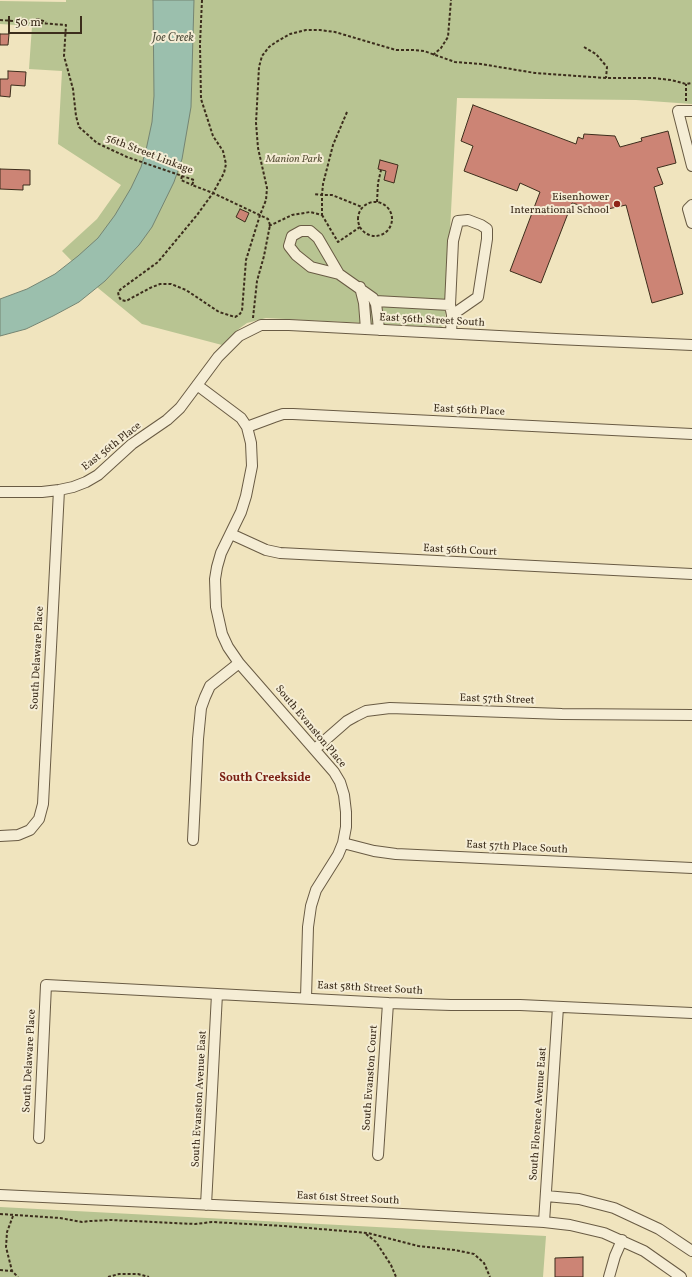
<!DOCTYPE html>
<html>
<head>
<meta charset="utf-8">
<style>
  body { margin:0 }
  #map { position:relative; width:692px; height:1277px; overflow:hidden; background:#f0e4be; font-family:Vollkorn,serif }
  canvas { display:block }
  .scale { position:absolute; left:8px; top:16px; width:74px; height:18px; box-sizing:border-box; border:2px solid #3c2d1c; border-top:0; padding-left:5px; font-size:12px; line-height:14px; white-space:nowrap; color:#3c2d1c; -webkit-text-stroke:3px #f5edd5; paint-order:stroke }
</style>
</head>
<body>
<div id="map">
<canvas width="692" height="1277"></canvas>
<div class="scale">50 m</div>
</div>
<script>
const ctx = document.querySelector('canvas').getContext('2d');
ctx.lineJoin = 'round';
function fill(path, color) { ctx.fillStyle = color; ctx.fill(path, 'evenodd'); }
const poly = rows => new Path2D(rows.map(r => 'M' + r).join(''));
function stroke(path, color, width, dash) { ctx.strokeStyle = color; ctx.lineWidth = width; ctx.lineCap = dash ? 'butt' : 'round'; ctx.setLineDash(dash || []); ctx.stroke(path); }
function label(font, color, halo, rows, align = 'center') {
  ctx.font = font + ' Vollkorn,serif'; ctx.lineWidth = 4; ctx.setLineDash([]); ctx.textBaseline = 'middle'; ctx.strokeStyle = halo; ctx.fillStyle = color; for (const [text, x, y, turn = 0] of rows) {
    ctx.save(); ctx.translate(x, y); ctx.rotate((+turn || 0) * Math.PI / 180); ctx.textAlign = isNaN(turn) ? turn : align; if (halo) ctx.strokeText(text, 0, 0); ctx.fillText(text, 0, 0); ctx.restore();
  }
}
fill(poly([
  [66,0,692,0,692,104,636,100,457,98,445,325,441,327,266,318,247,323,240,328,222,345,142,324,98,288,62,251,97,219,121,185,58,144,62,71,29,69,32,26,0,24,0,1,66,2],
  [0,1207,546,1236,543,1277,0,1277]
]), '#b8c492');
const water = poly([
  [153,0,194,0,191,107,182,159,174,182,152,227,139,245,105,281,79,302,53,316,26,329,0,336,0,299,27,289,55,274,78,256,98,238,115,215,131,188,141,167,146,150,152,122,154,96,153,0]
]);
fill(water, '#9bbfad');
stroke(water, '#758573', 1);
const building = poly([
  [0,34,9,34,8,45,0,45,0,34],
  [8,71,26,72,25,86,11,85,10,97,0,96,0,79,8,79,8,71],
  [473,105,576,144,578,137,583,139,584,134,615,136,620,147,642,141,641,138,668,131,676,163,657,168,663,184,654,187,683,294,652,303,626,205,608,209,594,209,572,203,541,283,510,271,540,192,520,183,517,191,464,171,473,146,461,141,473,105],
  [380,160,398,165,394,183,384,180,386,171,378,169,380,160],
  [0,169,30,170,30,185,23,185,23,190,0,189,0,169],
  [240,209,249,213,245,222,236,217,240,209],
  [583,1257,583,1277,555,1277,555,1258,583,1257]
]);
fill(building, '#cc8475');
stroke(building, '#3c2d1c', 1);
const minor = poly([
  [692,111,678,111,692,166],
  [692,205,688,209,692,223],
  [339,274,318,238,310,231,301,231,292,236,289,246,296,255,311,267,339,274,373,298,376,304,378,319,379,330],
  [360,287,364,303,366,329],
  [375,301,450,305],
  [451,333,452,315,450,305,453,241,458,221,468,220,481,225,487,229,487,239,478,297,452,315],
  [197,385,241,418,247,427,251,443,252,466,246,496,241,512,221,553,217,567,215,579,216,607,222,634,228,647,239,663,334,772,340,782,344,795,346,812,346,827,343,843,338,855,316,890,311,906,308,927,306,998],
  [247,427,274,417,283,414,293,414,692,434],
  [0,492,42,492,59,490,73,487,86,482,98,475,132,444,167,420,180,408,218,357,239,336,261,325,289,325,556,339,692,345],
  [231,534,266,550,280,553,692,574],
  [315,749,347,721,356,716,366,711,390,708,562,714,692,715],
  [0,836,18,835,30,830,39,819,43,804,59,490],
  [193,840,198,739,201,708,205,697,210,686,239,663],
  [343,843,374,851,396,854,692,868],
  [39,1138,46,985,388,1003,451,1005,520,1005,692,1013],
  [378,1155,388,1003],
  [0,1195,385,1213,544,1222,570,1225,604,1233,644,1251,681,1277],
  [546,1196,579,1199,614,1208,659,1229,692,1251],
  [206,1205,217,994],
  [544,1222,558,1007],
  [609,1277,615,1256,622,1240]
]);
stroke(minor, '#695b44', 12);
stroke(poly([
  [202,0,200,44,201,99,213,136,223,151,226,164,224,173,213,193,197,215,158,262,121,289,118,292,119,297,121,300,126,301,150,288,160,284,171,284,186,290,219,312,235,317,239,315,242,311,246,260,260,215,266,200,267,188,258,148,256,123,259,67,262,56,269,47,276,42,290,34,306,30,320,30,335,32,396,50,413,50,424,51,455,62,481,64,535,73,606,78,653,78,671,80,686,84,692,83],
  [0,20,66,25,64,56,73,89,76,116,79,127,97,143,127,157,194,180,192,185,213,193,268,219,270,225,264,256,257,281,253,318],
  [32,22,38,19,46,22],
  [584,47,596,54,607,67,606,78],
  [433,55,441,48,448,37,451,0],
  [686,101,686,84],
  [347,112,333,145,323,184,322,195,332,195,362,207],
  [182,176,181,180,192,185],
  '358 219a17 17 0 1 1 34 0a17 17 0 1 1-34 0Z',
  [377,202,378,183,381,170],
  [322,215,338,242,360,227],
  [269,226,292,215,310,212,322,215,322,195,314,194],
  [0,1214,60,1218,82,1222,90,1221,111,1220,195,1224,212,1222,284,1226,368,1233,418,1246,455,1250,474,1254,484,1263,490,1277],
  [13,1216,7,1232,6,1247,12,1271,18,1277],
  [366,1234,376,1242,391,1265,396,1277],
  [0,1270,12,1271],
  [108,1277,119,1274,138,1274,149,1277]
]), '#3c2d1c', 2, [3, 2]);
stroke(minor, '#f5edd5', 10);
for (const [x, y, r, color] of [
  [617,204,4,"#8f2418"]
]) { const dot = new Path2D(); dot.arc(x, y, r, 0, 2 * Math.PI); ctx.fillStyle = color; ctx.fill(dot); stroke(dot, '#f5edd5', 1.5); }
label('11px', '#3c2d1c', '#f5edd5', [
  ["56th Street Linkage",149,155,21],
  ["East 56th Street South",432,321,3],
  ["East 56th Place",469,411,3],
  ["East 56th Place",112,447,-38],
  ["East 56th Court",460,551,3],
  ["South Delaware Place",38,658,-87],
  ["East 57th Street",497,700,2],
  ["South Evanston Place",310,727,50],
  ["East 57th Place South",517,848,3],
  ["East 58th Street South",370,989,3],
  ["South Delaware Place",30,1061,-87],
  ["South Evanston Court",371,1078,-86],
  ["South Evanston Avenue East",200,1099,-87],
  ["South Florence Avenue East",539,1114,-86],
  ["East 61st Street South",348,1199,3]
]);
label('italic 11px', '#5b533a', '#f5edd5', [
  ["Manion Park",294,160]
]);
label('11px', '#3c2d1c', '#f5edd5', [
  ["Eisenhower",609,198],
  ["International School",609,211]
], 'right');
label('italic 12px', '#545240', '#f5edd5', [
  ["Joe Creek",173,39]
]);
label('bold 12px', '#7a1f14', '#f5edd5', [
  ["South Creekside",265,779]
]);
</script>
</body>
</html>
